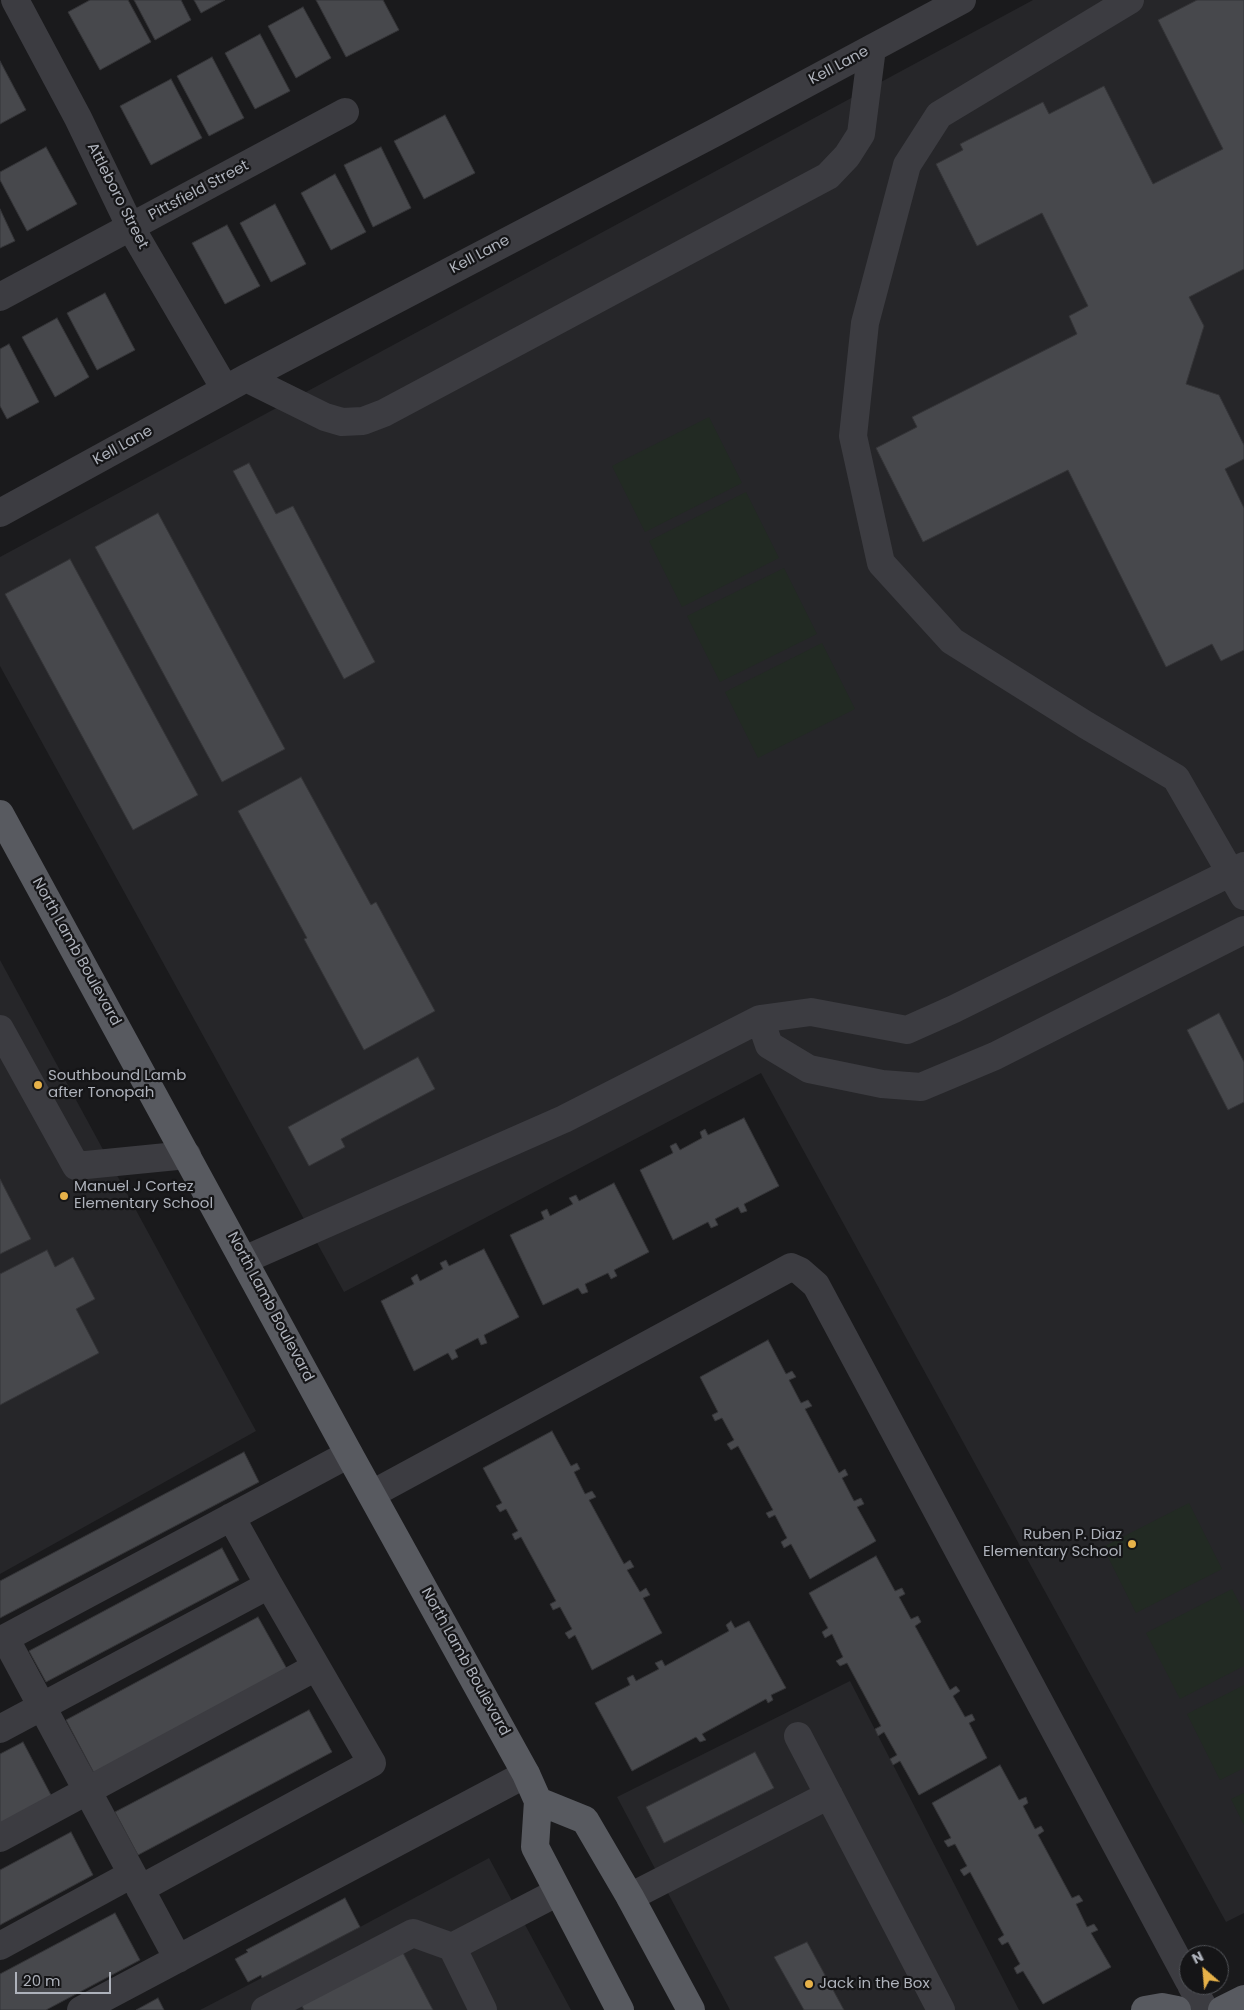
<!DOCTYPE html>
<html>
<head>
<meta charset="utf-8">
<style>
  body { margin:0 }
  #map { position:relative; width:1244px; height:2010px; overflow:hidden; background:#1a1a1c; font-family:Poppins,sans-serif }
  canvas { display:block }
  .north { position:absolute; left:1179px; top:1945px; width:50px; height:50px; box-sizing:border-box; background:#151517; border:1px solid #525459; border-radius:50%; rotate:333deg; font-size:14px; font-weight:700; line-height:20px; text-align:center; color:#aeb2bb }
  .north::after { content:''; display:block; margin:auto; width:18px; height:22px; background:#e6b149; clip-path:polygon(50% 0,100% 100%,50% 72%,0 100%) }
  .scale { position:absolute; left:15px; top:1972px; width:96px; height:22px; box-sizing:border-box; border:2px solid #aeb2bb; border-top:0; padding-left:6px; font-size:15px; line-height:18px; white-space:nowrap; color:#aeb2bb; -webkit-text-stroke:4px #151517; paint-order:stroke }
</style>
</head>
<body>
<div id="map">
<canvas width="1244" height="2010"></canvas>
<div class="north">N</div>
<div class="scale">20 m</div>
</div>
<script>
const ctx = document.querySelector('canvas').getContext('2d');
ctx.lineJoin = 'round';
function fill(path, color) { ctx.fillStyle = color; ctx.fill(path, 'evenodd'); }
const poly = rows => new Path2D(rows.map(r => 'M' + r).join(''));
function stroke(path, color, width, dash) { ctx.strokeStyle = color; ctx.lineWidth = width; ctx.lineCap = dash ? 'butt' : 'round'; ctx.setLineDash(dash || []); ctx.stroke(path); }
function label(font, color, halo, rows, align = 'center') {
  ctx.font = font + ' Poppins,sans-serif'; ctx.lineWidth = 4.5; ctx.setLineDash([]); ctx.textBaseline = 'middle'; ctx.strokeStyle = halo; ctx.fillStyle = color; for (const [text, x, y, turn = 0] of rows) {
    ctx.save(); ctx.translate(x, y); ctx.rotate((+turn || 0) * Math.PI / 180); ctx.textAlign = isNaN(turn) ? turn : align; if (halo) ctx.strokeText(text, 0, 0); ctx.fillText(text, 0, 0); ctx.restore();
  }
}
fill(poly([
  [1033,0,1244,0,1244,1913,1226,1922,761,1073,344,1292,0,666,0,557],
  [0,960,256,1431,0,1574],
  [850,1681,1019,2010,730,2010,617,1797],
  [489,1858,571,2010,200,2010,360,1927]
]), '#262629');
fill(poly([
  [709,417,742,483,645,532,612,466],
  [746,492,779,558,682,607,649,541],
  [784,568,817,634,720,682,687,616],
  [822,643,855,709,758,758,725,692],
  [1189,1503,1222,1569,1136,1613,1103,1547],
  [1232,1589,1244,1612,1244,1666,1180,1699,1146,1633],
  [1244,1685,1244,1768,1220,1780,1187,1714],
  [1244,1793,1244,1825,1231,1799]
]), '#222a23');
const building = poly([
  [90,0,128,0,151,42,100,70,68,12,90,0],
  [134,0,181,0,191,20,155,40,134,0],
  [194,0,225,0,201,13,194,0],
  [316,0,383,0,399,30,346,57,316,0],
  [1197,0,1244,0,1244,269,1189,297,1204,326,1186,384,1219,395,1244,445,1244,459,1225,469,1244,508,1244,650,1221,661,1212,644,1166,667,1068,470,923,542,876,448,917,427,912,417,1077,334,1069,316,1088,306,1042,213,977,246,936,164,963,150,960,144,1043,102,1049,114,1104,86,1153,184,1223,149,1158,20,1197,0],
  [303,7,331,58,296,78,268,26,303,7],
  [260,34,290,91,255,109,225,53,260,34],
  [212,57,244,118,209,136,177,76,212,57],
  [0,61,26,110,0,124,0,61],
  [171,79,202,138,151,165,120,106,171,79],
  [445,115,475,173,424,199,394,141,445,115],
  [46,147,77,204,27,231,0,180,0,172,46,147],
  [381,147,411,208,373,227,344,165,381,147],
  [335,174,366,232,331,250,301,193,335,174],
  [275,204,306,264,271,282,240,223,275,204],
  [0,209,15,241,0,248,0,209],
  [227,225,260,286,225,304,192,243,227,225],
  [105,293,135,350,97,370,67,313,105,293],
  [57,318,89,377,55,397,22,337,57,318],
  [9,344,39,402,7,419,0,406,0,349,9,344],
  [249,463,276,514,293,506,375,662,344,679,233,471,249,463],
  [158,513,285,749,222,782,95,547,158,513],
  [70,559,198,795,133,830,5,594,70,559],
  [301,777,371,905,376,902,435,1011,364,1050,304,939,307,938,238,811,301,777],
  [1219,1013,1244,1062,1244,1102,1228,1110,1187,1030,1219,1013],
  [418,1057,435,1089,341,1139,345,1147,309,1166,288,1127,418,1057],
  [744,1118,779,1186,744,1204,747,1211,741,1213,738,1207,715,1219,718,1225,711,1228,708,1222,673,1240,640,1170,673,1153,670,1146,676,1143,680,1150,702,1138,700,1132,705,1129,708,1135,744,1118],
  [0,1179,31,1239,0,1254,0,1179],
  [614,1183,649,1252,614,1270,617,1276,611,1279,608,1273,585,1284,588,1292,582,1294,578,1288,543,1305,510,1235,544,1219,541,1212,547,1209,550,1216,573,1204,569,1198,576,1195,579,1201,614,1183],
  [484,1249,519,1317,484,1335,487,1343,481,1345,478,1338,455,1350,458,1357,452,1360,448,1353,414,1371,381,1301,414,1284,411,1278,417,1274,420,1281,443,1269,440,1263,446,1260,449,1266,484,1249],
  [47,1250,55,1267,73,1257,95,1299,76,1309,99,1353,0,1405,0,1274,47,1250],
  [768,1340,786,1374,792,1371,796,1377,789,1380,801,1403,808,1400,812,1406,805,1409,839,1473,845,1469,848,1475,842,1478,854,1501,861,1498,864,1504,857,1507,876,1541,810,1579,791,1544,784,1548,781,1542,787,1538,775,1515,769,1518,766,1513,773,1510,738,1446,731,1450,727,1444,734,1440,722,1418,715,1421,712,1415,718,1412,700,1377,768,1340],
  [552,1431,571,1466,577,1463,580,1469,574,1472,585,1494,592,1491,596,1497,589,1500,624,1564,630,1560,634,1567,627,1570,640,1592,646,1588,650,1595,643,1598,662,1633,592,1670,575,1635,569,1639,565,1633,572,1629,560,1607,553,1610,550,1604,556,1601,521,1537,515,1540,512,1534,518,1531,506,1509,500,1512,496,1506,502,1503,483,1468,552,1431],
  [244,1452,259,1482,0,1618,0,1581,244,1452],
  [222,1548,239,1580,46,1682,29,1651,222,1548],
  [876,1556,895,1591,902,1588,905,1594,899,1597,911,1619,918,1616,921,1622,915,1626,950,1690,956,1686,960,1691,953,1696,965,1717,972,1714,975,1720,969,1723,987,1758,919,1795,900,1761,893,1765,890,1759,897,1755,884,1732,878,1736,875,1729,881,1726,847,1663,840,1666,836,1661,843,1657,832,1634,825,1638,822,1632,828,1628,809,1593,876,1556],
  [258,1617,287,1669,94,1773,66,1720,258,1617],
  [731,1621,735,1628,749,1621,786,1688,771,1695,773,1700,768,1703,766,1699,702,1734,706,1740,700,1742,696,1737,632,1771,595,1703,630,1685,627,1678,633,1675,636,1681,659,1669,655,1663,662,1660,665,1666,729,1631,726,1625,731,1621],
  [309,1710,332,1752,138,1855,115,1812,309,1710],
  [23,1742,52,1797,0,1825,0,1754,23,1742],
  [755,1752,774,1788,664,1843,646,1807,755,1752],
  [1000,1765,1019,1800,1026,1797,1028,1803,1023,1806,1035,1829,1041,1826,1044,1831,1038,1835,1072,1898,1079,1895,1083,1901,1076,1904,1087,1927,1094,1924,1098,1930,1091,1933,1111,1967,1043,2004,1023,1971,1017,1974,1014,1968,1020,1964,1008,1942,1002,1945,998,1939,1004,1935,970,1872,964,1876,960,1870,967,1866,955,1844,948,1847,944,1841,951,1838,932,1803,1000,1765],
  [71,1832,93,1875,0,1925,0,1870,71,1832],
  [345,1898,360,1927,262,1978,261,1975,248,1982,235,1959,248,1952,246,1950,345,1898],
  [115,1913,140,1960,46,2010,0,2010,0,1974,115,1913],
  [807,1942,844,2010,804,2010,774,1957,807,1942],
  [402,1951,433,2010,304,2010,301,2004,402,1951],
  [158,1998,164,2010,136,2010,158,1998]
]);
fill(building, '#47484c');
stroke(building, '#353538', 1);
stroke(poly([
  [15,0,78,118,131,228,225,389],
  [1130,0,939,115,907,165,865,323,853,436,881,563,952,641,1086,725,1176,778,1244,896],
  [0,297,345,112],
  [246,378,325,417,342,422,363,421,384,413,828,176,847,156,861,134,872,48],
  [0,513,246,378,716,132,962,0],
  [1244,866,954,1009,907,1030,811,1012,760,1019,769,1045,809,1069,882,1084,921,1087,995,1056,1244,930],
  [0,1029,76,1166,187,1155],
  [244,1260,564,1119,760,1019],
  [372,1494,791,1267,800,1271,816,1285,1189,1981],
  [5,1638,178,1959],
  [0,1641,349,1454],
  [0,1729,269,1585,231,1517],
  [798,1736,941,2010],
  [0,1838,316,1667],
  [140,1889,372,1763,269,1585],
  [630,1897,829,1795],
  [0,1946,132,1874],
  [452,1947,558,1892],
  [1191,1985,1205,2010],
  [81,2010,526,1774],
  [265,2010,413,1933,452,1947,483,2010]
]), '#3c3c41', 28);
stroke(poly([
  [0,814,349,1454,526,1774,538,1801,535,1847,620,2010],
  [538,1801,585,1820,630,1897,691,2010],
  [1145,2010,1162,2007,1177,2010],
  [1222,2010,1244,1999]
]), '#585a60', 28);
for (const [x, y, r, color] of [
  [38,1085,5,"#e6b149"],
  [64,1196,5,"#e6b149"],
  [1132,1544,5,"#e6b149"],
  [809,1984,5,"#e6b149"]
]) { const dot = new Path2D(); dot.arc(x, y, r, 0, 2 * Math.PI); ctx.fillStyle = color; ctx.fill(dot); stroke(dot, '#151517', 2); }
label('15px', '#aeb2bb', '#151517', [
  ["Kell Lane",839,66,-28],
  ["Pittsfield Street",199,191,-28],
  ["Attleboro Street",117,196,63],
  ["Kell Lane",480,255,-28],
  ["Kell Lane",123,446,-29],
  ["North Lamb Boulevard",76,952,61],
  ["North Lamb Boulevard",270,1307,62],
  ["North Lamb Boulevard",465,1662,61]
]);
label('15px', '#aeb2bb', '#151517', [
  ["Southbound Lamb",48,1076],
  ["after Tonopah",48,1093],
  ["Manuel J Cortez",74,1187],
  ["Elementary School",74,1204],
  ["Ruben P. Diaz",1122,1535,"right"],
  ["Elementary School",1122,1552,"right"],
  ["Jack in the Box",819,1984]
], 'left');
</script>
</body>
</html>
